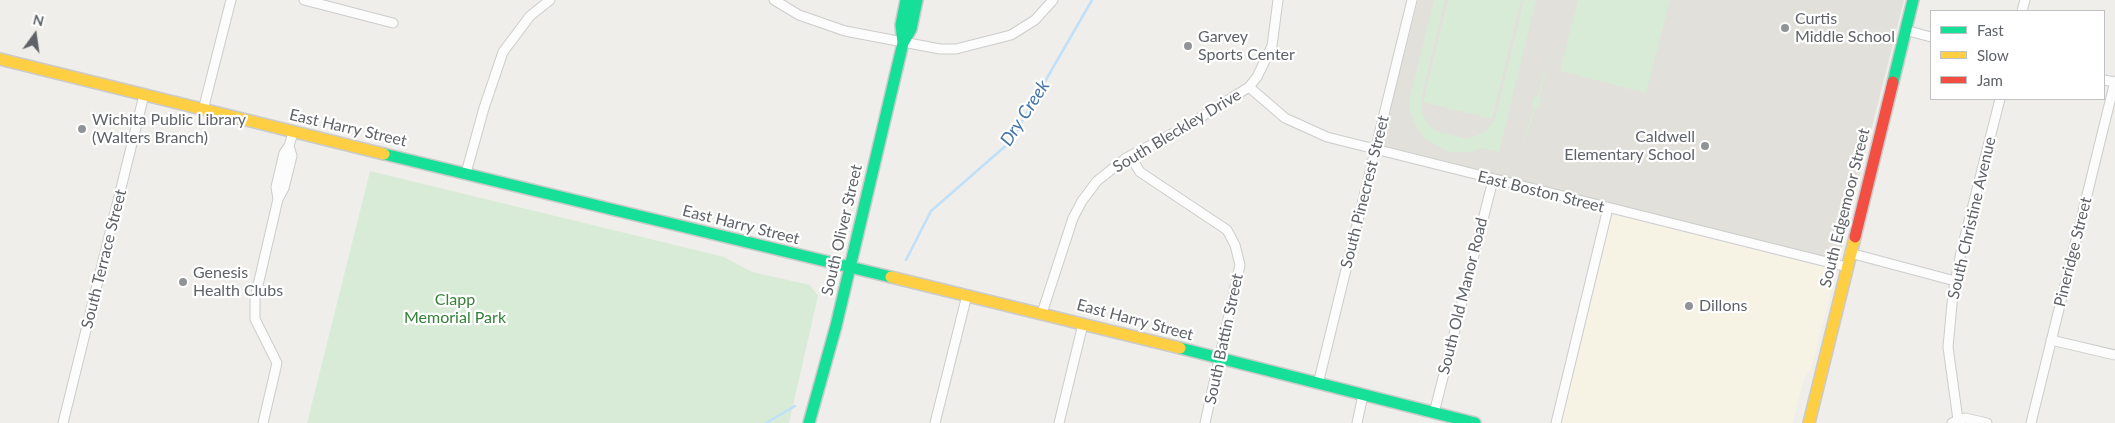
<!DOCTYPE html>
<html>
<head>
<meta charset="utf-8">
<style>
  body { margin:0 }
  #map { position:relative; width:2115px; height:423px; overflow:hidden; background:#efeeea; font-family:Lato,sans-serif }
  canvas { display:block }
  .legend { position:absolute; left:1930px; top:10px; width:175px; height:90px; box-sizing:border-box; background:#fff; border:1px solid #bfc1c3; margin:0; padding:6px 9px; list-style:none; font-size:15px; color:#5f6368 }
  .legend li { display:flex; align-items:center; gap:10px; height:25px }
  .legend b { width:25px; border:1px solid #bfc1c3 }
  .north { position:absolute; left:10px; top:10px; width:50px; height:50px; -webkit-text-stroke:4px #fff; paint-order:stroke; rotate:14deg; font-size:14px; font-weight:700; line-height:20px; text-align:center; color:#5f6368 }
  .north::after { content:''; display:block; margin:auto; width:18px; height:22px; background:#5f6368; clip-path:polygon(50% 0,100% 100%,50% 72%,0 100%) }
</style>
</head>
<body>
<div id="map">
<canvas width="2115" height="423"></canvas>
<ul class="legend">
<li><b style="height:6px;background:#16e098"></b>Fast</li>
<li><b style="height:6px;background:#ffcf43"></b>Slow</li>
<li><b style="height:6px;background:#f24e42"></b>Jam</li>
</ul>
<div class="north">N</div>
</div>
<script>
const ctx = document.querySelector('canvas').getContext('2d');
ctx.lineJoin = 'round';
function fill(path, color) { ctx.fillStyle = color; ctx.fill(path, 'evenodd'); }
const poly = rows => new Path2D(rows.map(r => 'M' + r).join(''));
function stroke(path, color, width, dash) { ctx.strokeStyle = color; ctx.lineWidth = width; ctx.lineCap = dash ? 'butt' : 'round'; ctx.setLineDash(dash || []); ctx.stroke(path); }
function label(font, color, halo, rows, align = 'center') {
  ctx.font = font + ' Lato,sans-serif'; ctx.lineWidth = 4.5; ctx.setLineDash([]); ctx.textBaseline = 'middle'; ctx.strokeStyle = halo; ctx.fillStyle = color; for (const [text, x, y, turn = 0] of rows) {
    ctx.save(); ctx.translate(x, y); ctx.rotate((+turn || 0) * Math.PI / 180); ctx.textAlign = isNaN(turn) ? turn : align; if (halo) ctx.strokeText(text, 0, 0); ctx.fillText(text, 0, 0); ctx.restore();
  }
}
fill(poly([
  [1614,215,1626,216,1835,270,1836,273,1811,370,1806,374,1801,389,1793,423,1561,423,1611,218]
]), '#f7f3e4');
fill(poly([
  [1418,0,1904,0,1840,254,1835,259,1829,259,1385,146,1382,142]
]), '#e2e0da');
fill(poly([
  [1434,0,1445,0,1421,99,1422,113,1428,124,1436,131,1467,139,1485,132,1495,119,1524,0,1536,0,1499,152,1482,148,1469,152,1449,152,1425,139,1415,125,1410,111,1410,97],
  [1448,0,1521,0,1492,119,1423,102],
  [1578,0,1670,0,1646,93,1560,71],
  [1553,46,1539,98,1541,99,1539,107,1536,107,1519,159,1534,106,1531,105,1534,97,1537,97],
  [370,171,724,257,752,272,810,285,818,296,789,423,307,423]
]), '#d8ebd6');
stroke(poly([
  [906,260,931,211,1010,142,1092,0],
  [766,423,795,406]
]), '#bfe0f9', 2.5);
const street = poly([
  [304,0,393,23],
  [774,0,799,15,845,31,940,49,956,49,1011,35,1035,20,1053,0],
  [2022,11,2025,0],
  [1905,30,1931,37],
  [2104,80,2115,82],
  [1249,87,1285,118,1327,137,1847,267],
  [203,110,231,0],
  [1130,156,1140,172,1227,230,1235,245,1240,265,1205,423],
  [466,173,484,108,503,52,530,16,550,0],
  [278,199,276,187,284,153,289,146,293,133],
  [1850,253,1955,281],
  [1042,313,1073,218,1082,201,1097,181,1126,158,1187,126,1249,87,1257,77,1272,46,1278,0],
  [2051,340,2115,355],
  [1318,384,1412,0],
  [1434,413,1493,180],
  [1958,420,1948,347,1953,293,1961,252,2000,99],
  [63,423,144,95],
  [263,423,277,363,255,319,255,298,278,199,284,188,292,156,289,146],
  [935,423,967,295],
  [1059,423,1083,324],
  [1357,423,1363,395],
  [1556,423,1608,208],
  [1952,423,1965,418,1987,423],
  [2031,423,2115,81]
]);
const fast = poly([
  [903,43,901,25,906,0],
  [1893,82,1913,0],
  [384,154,891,277],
  [1180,348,1475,423],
  [809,423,836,326,903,43,911,29,917,0]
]);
const slow = poly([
  [0,59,384,154],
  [891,277,1180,348],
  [1809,423,1855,237]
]);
const jam = poly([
  [1855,237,1893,82]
]);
stroke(street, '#cbcccc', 11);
stroke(fast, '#cacacb', 14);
stroke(slow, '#cacacb', 14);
stroke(jam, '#cacacb', 14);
stroke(street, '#fdfcfc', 9);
stroke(fast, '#16e098', 11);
stroke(slow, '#ffcf43', 11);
stroke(jam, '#f24e42', 11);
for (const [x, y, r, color] of [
  [1785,28,5,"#919496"],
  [1188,46,5,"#919496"],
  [82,129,5,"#919496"],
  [1705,146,5,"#919496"],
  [183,282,5,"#919496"],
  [1689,306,5,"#919496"]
]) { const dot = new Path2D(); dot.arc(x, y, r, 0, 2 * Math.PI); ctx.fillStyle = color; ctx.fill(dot); stroke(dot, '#fff', 2); }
label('16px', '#5f6368', '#fff', [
  ["Curtis",1795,19],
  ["Middle School",1795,37],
  ["Garvey",1198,37],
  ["Sports Center",1198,55],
  ["Wichita Public Library",92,120],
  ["(Walters Branch)",92,138],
  ["Caldwell",1695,137,"right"],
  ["Elementary School",1695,155,"right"],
  ["Genesis",193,273],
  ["Health Clubs",193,291],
  ["Dillons",1699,306]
], 'left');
label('16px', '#5f6368', '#fff', [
  ["East Harry Street",348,128,13],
  ["South Bleckley Drive",1177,131,-31],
  ["South Pinecrest Street",1365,192,-76],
  ["East Boston Street",1541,192,14],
  ["South Edgemoor Street",1845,208,-76],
  ["South Christine Avenue",1972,218,-77],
  ["East Harry Street",741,225,14],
  ["South Oliver Street",842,230,-77],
  ["Pineridge Street",2073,252,-76],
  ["South Terrace Street",104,259,-76],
  ["South Old Manor Road",1463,296,-76],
  ["East Harry Street",1135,320,15],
  ["South Battin Street",1224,339,-78]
]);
label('16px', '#348238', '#fff', [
  ["Clapp",455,300],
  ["Memorial Park",455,318]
]);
label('italic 18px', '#4174aa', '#fff', [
  ["Dry Creek",1025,113,-57]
]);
</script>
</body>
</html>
